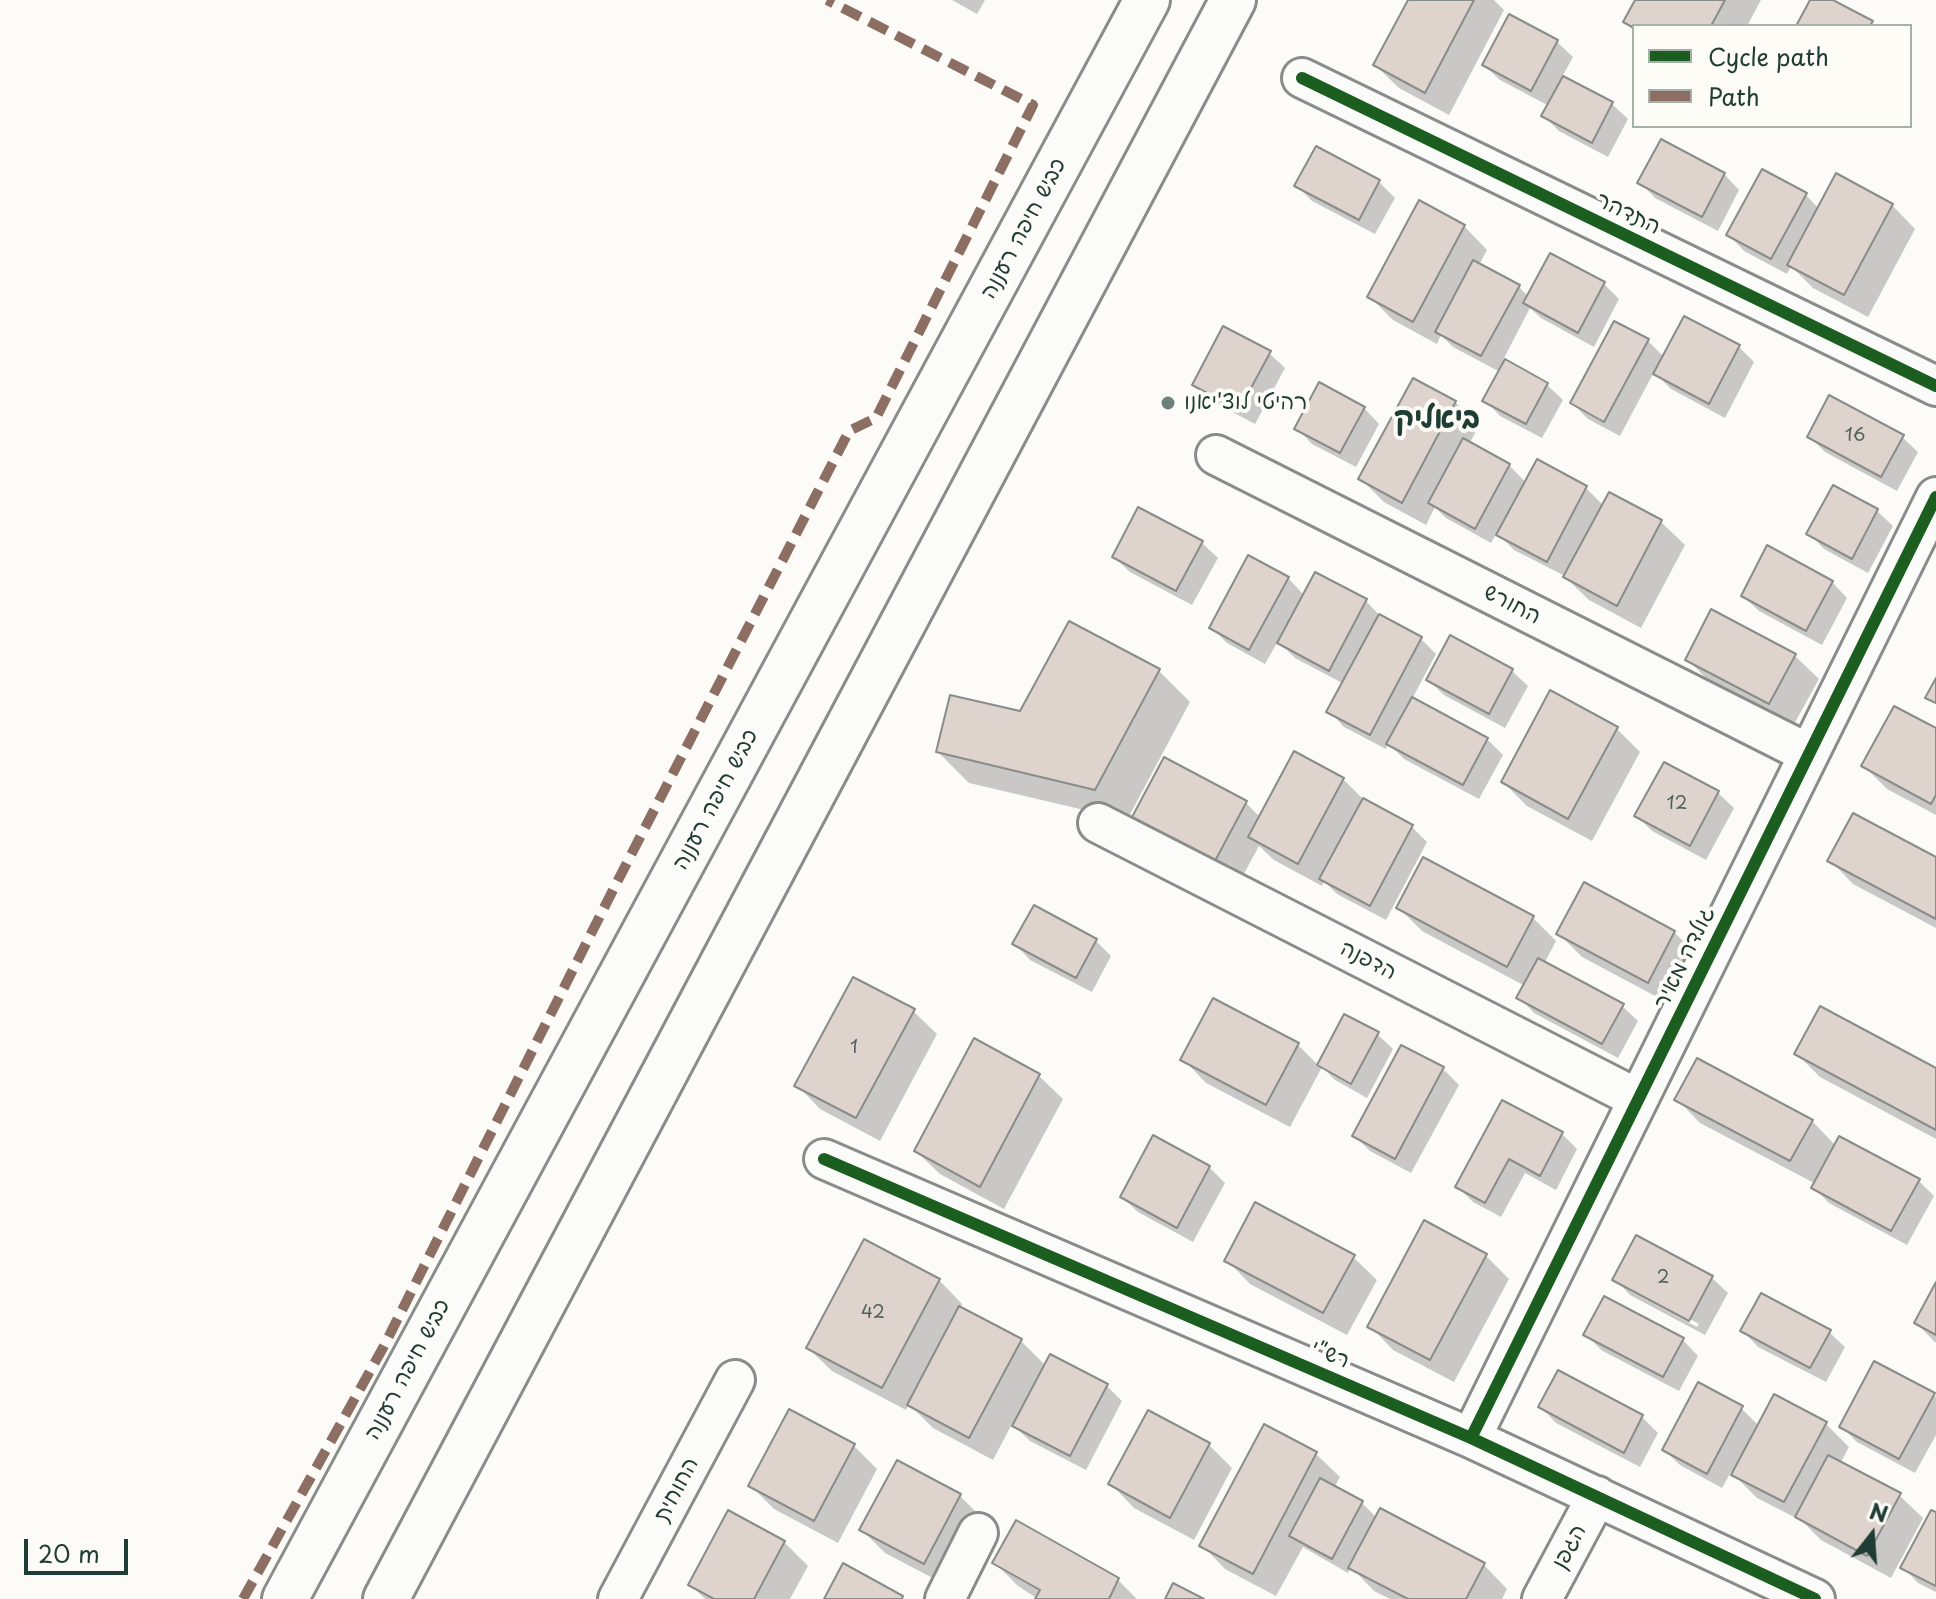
<!DOCTYPE html>
<html>
<head>
<meta charset="utf-8">
<style>
  body { margin:0 }
  #map { position:relative; width:1936px; height:1599px; overflow:hidden; background:#fcfbf8; font-family:"Playpen Sans",sans-serif }
  canvas { display:block }
  .legend { position:absolute; left:1632px; top:24px; width:280px; height:104px; box-sizing:border-box; background:#fdfcf7; border:2px solid #a4b0a9; margin:0; padding:10px 14px; list-style:none; font-size:24px; color:#1f3d34 }
  .legend li { display:flex; align-items:center; gap:16px; height:40px }
  .legend b { width:40px; border:2px solid #a4b0a9 }
  .north { position:absolute; left:1832px; top:1495px; width:80px; height:80px; -webkit-text-stroke:6px #fdfcf7; paint-order:stroke; rotate:17deg; font-size:22px; font-weight:700; line-height:32px; text-align:center; color:#1f3d34 }
  .north::after { content:''; display:block; margin:auto; width:28px; height:36px; background:#1f3d34; clip-path:polygon(50% 0,100% 100%,50% 72%,0 100%) }
  .scale { position:absolute; left:24px; top:1539px; width:104px; height:36px; box-sizing:border-box; border:4px solid #1f3d34; border-top:0; padding-left:10px; font-size:24px; line-height:28px; white-space:nowrap; color:#1f3d34; -webkit-text-stroke:6px #fdfcf7; paint-order:stroke }
</style>
</head>
<body>
<div id="map">
<canvas width="1936" height="1599"></canvas>
<ul class="legend">
<li><b style="height:10px;background:#1b5e20"></b>Cycle path</li>
<li><b style="height:10px;background:#8d6e63"></b>Path</li>
</ul>
<div class="north">N</div>
<div class="scale">20 m</div>
</div>
<script>
const ctx = document.querySelector('canvas').getContext('2d');
ctx.lineJoin = 'round';
function fill(path, color) { ctx.fillStyle = color; ctx.fill(path, 'evenodd'); }
const poly = rows => new Path2D(rows.map(r => 'M' + r).join(''));
function stroke(path, color, width, dash) { ctx.strokeStyle = color; ctx.lineWidth = width; ctx.lineCap = dash ? 'butt' : 'round'; ctx.setLineDash(dash || []); ctx.stroke(path); }
function label(font, color, halo, rows, align = 'center') {
  ctx.font = font + ' "Playpen Sans","Playpen Sans Hebrew",sans-serif'; ctx.lineWidth = 8; ctx.setLineDash([]); ctx.textBaseline = 'middle'; ctx.strokeStyle = halo; ctx.fillStyle = color; for (const [text, x, y, turn = 0] of rows) {
    ctx.save(); ctx.translate(x, y); ctx.rotate((+turn || 0) * Math.PI / 180); ctx.textAlign = isNaN(turn) ? turn : align; if (halo) ctx.strokeText(text, 0, 0); ctx.fillText(text, 0, 0); ctx.restore();
  }
}
fill(poly([
  [952,0,985,0,977,14],
  [1410,0,1494,0,1504,10,1449,115,1399,88,1375,65],
  [1637,0,1761,0,1747,26,1634,26,1634,31,1625,22],
  [1510,17,1557,42,1573,57,1562,77,1612,104,1628,119,1608,157,1559,131,1544,116,1549,106,1500,80,1484,65],
  [1317,149,1379,182,1395,198,1375,234,1312,201,1297,186],
  [1724,174,1739,190,1718,231,1655,198,1640,182],
  [1805,194,1819,209,1892,205,1915,229,1868,317,1813,288,1791,266,1787,274,1744,251,1729,235],
  [1464,226,1487,250,1479,265,1518,286,1528,296,1604,284,1619,299,1594,347,1541,318,1530,308,1503,360,1547,385,1563,400,1542,438,1500,416,1485,400,1500,372,1453,347,1441,335,1437,344,1393,320,1370,297],
  [1647,340,1664,357,1739,347,1754,362,1725,418,1671,389,1654,372,1620,436,1588,419,1572,403],
  [1269,353,1285,368,1255,424,1210,400,1194,384],
  [1455,402,1479,426,1469,444,1509,465,1526,483,1586,488,1604,506,1610,494,1661,522,1685,545,1641,628,1589,600,1563,575,1514,550,1497,533,1491,543,1446,518,1435,507,1426,525,1384,502,1361,479],
  [1364,408,1379,424,1356,467,1312,444,1297,428],
  [1810,437,1902,437,1918,452,1897,491,1825,452],
  [1833,488,1877,511,1893,526,1868,573,1824,549,1809,533],
  [1139,509,1202,543,1218,558,1192,605,1130,572,1114,557],
  [1288,578,1304,595,1366,601,1381,617,1420,638,1436,654,1412,699,1487,739,1503,755,1479,799,1404,759,1388,743,1386,749,1344,727,1329,711,1344,684,1295,658,1278,641,1265,664,1227,643,1212,628],
  [1832,582,1847,598,1822,645,1759,611,1743,596],
  [1795,656,1819,679,1793,726,1711,683,1687,659],
  [1159,671,1190,702,1127,820,969,783,938,752,1021,713],
  [1512,671,1528,686,1505,728,1444,695,1428,680],
  [1617,729,1640,752,1592,841,1527,806,1503,782],
  [1936,731,1936,815,1887,789,1864,766],
  [1165,760,1246,803,1260,817,1343,779,1365,801,1412,827,1427,842,1386,920,1337,894,1324,881,1322,886,1274,860,1259,846,1239,883,1158,840,1135,816],
  [1665,764,1718,793,1734,808,1706,860,1652,831,1637,816],
  [1936,859,1936,928,1853,884,1830,860],
  [1399,908,1533,918,1556,941,1544,964,1622,1006,1638,1021,1618,1058,1534,1013,1519,997,1525,986,1422,931],
  [1674,932,1698,956,1672,1005,1582,957,1558,933],
  [1095,940,1111,956,1092,992,1030,960,1015,944],
  [913,1011,937,1034,880,1141,820,1109,797,1085],
  [1345,1017,1377,1034,1393,1049,1367,1098,1335,1080,1322,1067,1290,1127,1206,1083,1183,1059,1298,1045,1319,1066],
  [1402,1047,1443,1069,1459,1085,1411,1173,1370,1151,1355,1136],
  [1797,1054,1936,1070,1936,1139,1820,1077],
  [1039,1076,1063,1099,1004,1209,940,1174,916,1151],
  [1677,1099,1812,1121,1836,1146,1919,1181,1934,1196,1907,1245,1829,1203,1814,1188,1816,1184,1700,1123],
  [1503,1103,1562,1134,1577,1149,1556,1190,1525,1173,1501,1217,1473,1202,1458,1187],
  [1209,1167,1225,1183,1193,1242,1138,1212,1122,1197],
  [1486,1256,1509,1279,1454,1382,1393,1350,1370,1326],
  [1353,1257,1377,1280,1347,1335,1250,1284,1227,1260],
  [1712,1278,1728,1293,1705,1335,1630,1295,1615,1279],
  [1630,1287,1699,1324,1697,1327,1630,1291],
  [939,1280,962,1304,960,1308,1021,1341,1046,1366,1107,1386,1122,1401,1086,1470,1030,1441,1012,1424,993,1460,933,1428,909,1404,906,1410,832,1371,808,1348],
  [1936,1287,1936,1343,1916,1323],
  [1743,1331,1829,1332,1845,1347,1826,1382,1758,1347],
  [1586,1334,1683,1340,1698,1356,1679,1391,1601,1350],
  [1559,1373,1642,1417,1658,1433,1640,1467,1556,1423,1541,1407],
  [1934,1395,1936,1397,1936,1435,1915,1473,1857,1442,1842,1427],
  [1741,1408,1759,1426,1826,1424,1849,1447,1840,1464,1899,1495,1923,1518,1891,1578,1821,1540,1802,1521,1757,1498,1731,1472,1722,1488,1680,1465,1664,1450],
  [1265,1427,1316,1454,1340,1477,1334,1488,1362,1503,1377,1518,1484,1565,1507,1589,1502,1599,1390,1599,1374,1591,1351,1567,1348,1573,1303,1547,1276,1596,1225,1569,1202,1545],
  [853,1445,877,1469,838,1543,774,1509,750,1485],
  [1209,1445,1232,1468,1194,1540,1134,1508,1111,1484],
  [960,1496,983,1519,948,1586,885,1553,862,1530],
  [1936,1514,1936,1592,1918,1583,1903,1567],
  [784,1542,808,1566,790,1599,705,1599,691,1585],
  [995,1563,1118,1580,1137,1599,1038,1599,1018,1586]
]), '#0003');
const building = poly([
  [1408,0,1474,0,1425,93,1373,65,1408,0],
  [1635,0,1725,0,1711,26,1634,26,1634,28,1623,22,1635,0],
  [1810,0,1833,0,1873,21,1870,26,1796,26,1810,0],
  [1509,14,1558,40,1531,91,1482,65,1509,14],
  [1563,76,1613,102,1592,143,1541,116,1563,76],
  [1661,139,1725,173,1702,217,1637,183,1661,139],
  [1316,146,1380,180,1359,220,1294,186,1316,146],
  [1762,169,1807,193,1771,259,1726,235,1762,169],
  [1836,173,1893,204,1844,295,1787,265,1836,173],
  [1419,200,1465,225,1413,322,1367,297,1419,200],
  [1550,253,1605,282,1578,333,1523,303,1550,253],
  [1473,260,1520,285,1481,356,1435,332,1473,260],
  [1684,316,1740,345,1709,404,1653,374,1684,316],
  [1614,321,1649,339,1604,422,1570,403,1614,321],
  [1223,326,1271,351,1239,410,1192,385,1223,326],
  [1505,359,1548,383,1526,424,1482,401,1505,359],
  [1413,378,1456,401,1402,503,1358,479,1413,378],
  [1319,382,1365,407,1340,453,1294,429,1319,382],
  [1829,395,1904,435,1881,477,1807,437,1829,395],
  [1463,438,1510,464,1475,529,1428,503,1463,438],
  [1537,459,1587,486,1547,562,1496,535,1537,459],
  [1833,485,1878,509,1852,559,1806,534,1833,485],
  [1609,492,1662,520,1617,606,1563,577,1609,492],
  [1138,507,1203,541,1176,591,1112,557,1138,507],
  [1767,545,1833,581,1806,631,1741,596,1767,545],
  [1248,555,1289,577,1249,650,1209,628,1248,555],
  [1315,572,1367,599,1329,671,1277,643,1315,572],
  [1711,609,1796,654,1769,704,1685,660,1711,609],
  [1379,614,1422,637,1370,735,1326,712,1379,614],
  [1069,621,1160,669,1095,790,936,752,950,695,1020,711,1069,621],
  [1450,635,1513,669,1489,714,1426,680,1450,635],
  [1936,678,1936,703,1925,698,1936,678],
  [1550,690,1618,727,1568,819,1501,782,1550,690],
  [1412,697,1488,738,1463,785,1386,744,1412,697],
  [1894,706,1936,728,1936,795,1931,804,1861,766,1894,706],
  [1294,751,1344,778,1298,864,1248,837,1294,751],
  [1164,757,1247,801,1215,861,1132,817,1164,757],
  [1664,762,1719,791,1690,846,1634,816,1664,762],
  [1363,798,1413,825,1370,906,1319,879,1363,798],
  [1853,813,1936,857,1936,919,1827,861,1853,813],
  [1423,857,1534,916,1507,967,1396,908,1423,857],
  [1584,882,1675,931,1648,983,1556,934,1584,882],
  [1034,905,1097,939,1076,978,1012,944,1034,905],
  [1538,958,1624,1004,1602,1044,1516,998,1538,958],
  [853,977,915,1009,856,1118,794,1086,853,977],
  [1213,998,1299,1043,1266,1105,1180,1060,1213,998],
  [1820,1006,1936,1068,1936,1130,1794,1054,1820,1006],
  [1344,1014,1379,1032,1351,1084,1317,1065,1344,1014],
  [974,1038,1040,1074,980,1187,914,1151,974,1038],
  [1401,1045,1444,1067,1395,1159,1352,1136,1401,1045],
  [1697,1058,1813,1120,1790,1161,1674,1100,1697,1058],
  [1502,1100,1563,1132,1540,1176,1509,1159,1485,1203,1455,1187,1502,1100],
  [1153,1135,1210,1166,1177,1228,1120,1197,1153,1135],
  [1839,1136,1920,1179,1891,1231,1811,1188,1839,1136],
  [1255,1202,1355,1255,1323,1313,1224,1261,1255,1202],
  [1424,1220,1487,1254,1430,1360,1367,1327,1424,1220],
  [1636,1235,1713,1276,1689,1321,1612,1280,1636,1235],
  [864,1239,940,1279,882,1388,806,1348,864,1239],
  [1936,1282,1936,1335,1914,1323,1936,1282],
  [1761,1293,1831,1330,1810,1368,1740,1331,1761,1293],
  [1604,1296,1684,1338,1663,1377,1583,1335,1604,1296],
  [959,1306,1022,1339,969,1438,907,1405,959,1306],
  [1050,1354,1108,1384,1070,1456,1012,1426,1050,1354],
  [1874,1361,1935,1393,1899,1459,1839,1427,1874,1361],
  [1558,1370,1643,1415,1624,1453,1538,1407,1558,1370],
  [1698,1382,1743,1406,1707,1474,1662,1450,1698,1382],
  [1774,1394,1827,1422,1784,1502,1731,1475,1774,1394],
  [789,1409,855,1444,814,1521,748,1486,789,1409],
  [1148,1410,1210,1443,1170,1518,1108,1484,1148,1410],
  [1264,1424,1317,1452,1253,1574,1199,1546,1264,1424],
  [1828,1455,1901,1493,1867,1556,1795,1517,1828,1455],
  [897,1460,961,1494,924,1564,859,1530,897,1460],
  [1320,1478,1363,1501,1332,1559,1289,1536,1320,1478],
  [1380,1508,1485,1563,1466,1599,1408,1599,1348,1568,1380,1508],
  [728,1510,785,1541,754,1599,714,1599,688,1585,728,1510],
  [1931,1510,1936,1512,1936,1586,1900,1568,1931,1510],
  [1016,1520,1119,1578,1109,1599,1035,1599,1040,1590,992,1563,1016,1520],
  [843,1563,903,1596,902,1599,824,1599,843,1563],
  [1173,1583,1204,1599,1165,1599,1173,1583]
]);
fill(building, '#ded3cd');
stroke(building, '#888d8a', 2);
const street = poly([
  [1302,78,1936,386],
  [1216,455,1809,754],
  [1098,823,1638,1099],
  [824,1159,1471,1438,1815,1599],
  [1471,1438,1936,497],
  [618,1599,735,1380],
  [945,1599,978,1533],
  [1542,1599,1597,1496]
]);
const highway = poly([
  [285,1599,1147,0],
  [386,1599,1233,0]
]);
stroke(street, '#888d8a', 44);
stroke(highway, '#888d8a', 50);
stroke(street, '#fbfbf9', 38);
stroke(highway, '#fbfbf9', 44);
stroke(poly([
  [243,1599,384,1346,614,888,849,431,876,418,1033,105,827,0]
]), '#8d6e63', 10, [20, 10]);
stroke(poly([
  [1302,78,1936,386],
  [824,1159,1471,1438,1815,1599],
  [1471,1438,1936,497]
]), '#1b5e20', 12);
for (const [x, y, r, color] of [
  [1168,403,8,"#6c8079"]
]) { const dot = new Path2D(); dot.arc(x, y, r, 0, 2 * Math.PI); ctx.fillStyle = color; ctx.fill(dot); stroke(dot, '#fdfcf7', 3); }
label('18px', '#4f625a', null, [
  ["16",1855,436],
  ["12",1677,804],
  ["1",854,1048],
  ["2",1663,1278],
  ["42",873,1313]
]);
label('22px', '#1f3d34', '#fdfcf7', [
  ["התדהר",1628,214,26],
  ["כביש חיפה רעננה",1024,229,-62],
  ["החורש",1512,605,27],
  ["כביש חיפה רעננה",716,800,-62],
  ["גולדה מאיר",1685,958,-64],
  ["הדפנה",1368,961,27],
  ["רש\"י",1330,1355,23],
  ["כביש חיפה רעננה",408,1370,-62],
  ["החוחית",677,1490,-62],
  ["הגפן",1570,1547,-62]
]);
label('22px', '#1f3d34', '#fdfcf7', [
  ["רהיטי לוצ'יאנו",1184,403]
], 'left');
label('bold 30px', '#1f3d34', '#fdfcf7', [
  ["ביאליק",1437,420]
]);
</script>
</body>
</html>
